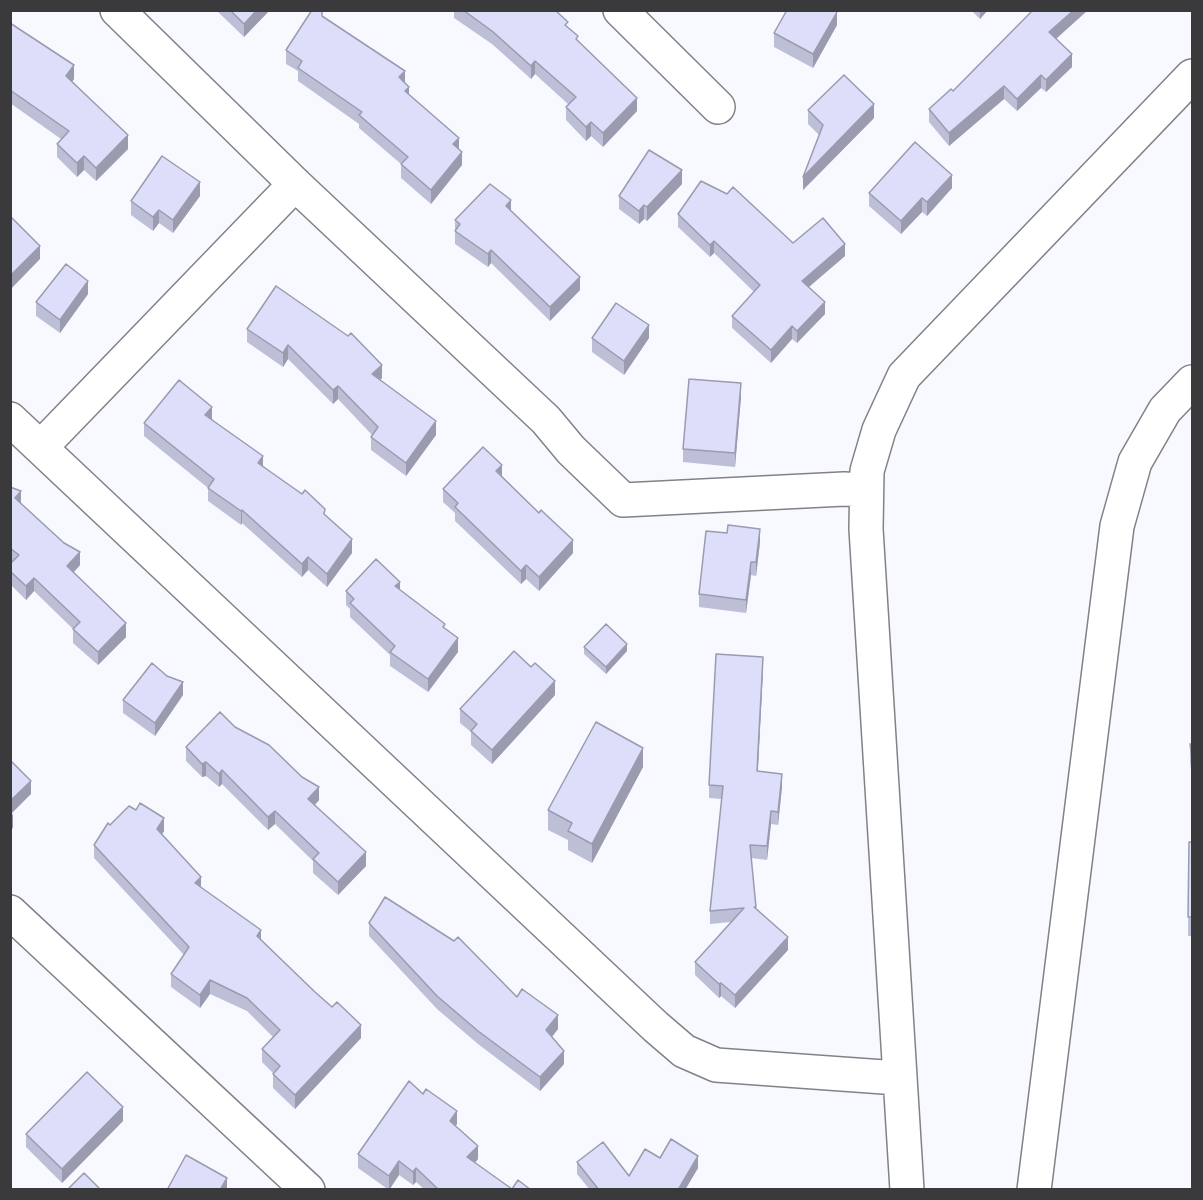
<!DOCTYPE html>
<html>
<head>
<meta charset="utf-8">
<style>
  body { margin:0 }
  #map { position:relative; width:1203px; height:1200px; overflow:hidden; background:#f8f9ff; font-family:Mulish,sans-serif }
  canvas { display:block }
  .frame { position:absolute; inset:0; border:12px solid #3a3a3d; pointer-events:none }
</style>
</head>
<body>
<div id="map">
<canvas width="1203" height="1200"></canvas>
<div class="frame"></div>
</div>
<script>
const ctx = document.querySelector('canvas').getContext('2d');
ctx.lineJoin = 'round';
const poly = rows => new Path2D(rows.map(r => 'M' + r).join(''));
function stroke(path, color, width, dash) { ctx.strokeStyle = color; ctx.lineWidth = width; ctx.lineCap = dash ? 'butt' : 'round'; ctx.setLineDash(dash || []); ctx.stroke(path); }
function fill(path, color) { ctx.fillStyle = color; ctx.fill(path, 'evenodd'); }
const street = poly([
  [117,10,295,184,546,420,571,450,623,500,844,489,866,490],
  [620,10,718,107],
  [10,419,656,1027,684,1051,716,1065,898,1078],
  [41,447,295,184],
  [10,912,308,1190],
  [907,1190,866,529,867,471,879,430,904,376,1192,76],
  [1034,1190,1117,526,1135,462,1165,410,1192,382]
]);
stroke(street, '#818287', 36);
stroke(street, '#fff', 33);
fill(poly([
  [216,10,270,10,244,37],
  [454,10,555,10,578,41,637,111,603,147,591,136,586,141,566,120,566,107,569,105,535,74,531,79,492,44,454,18],
  [971,10,988,10,980,19],
  [1033,10,1088,10,1056,39,1072,67,1046,92,1041,88,1017,111,1004,99,949,146,929,122,929,109,953,91],
  [322,16,405,83,409,95,459,149,462,165,431,204,401,178,401,164,359,128,359,124,298,81,298,71,286,64,286,50],
  [10,23,74,79,72,81,128,149,96,181,84,170,77,177,57,157,57,144,61,139,10,103],
  [837,25,813,68,774,47,774,33],
  [808,110,874,118,803,190,819,135,808,124],
  [682,184,647,221,644,219,639,224,619,209,619,196],
  [952,188,927,216,922,212,901,234,869,206,869,193],
  [200,196,173,233,159,223,153,231,131,215,131,201],
  [511,211,580,290,550,321,491,263,488,267,455,244,455,220],
  [678,214,845,256,808,287,825,314,797,343,792,339,771,363,732,328,732,316,754,292,714,253,710,257,678,227],
  [88,294,60,333,36,316,36,302],
  [247,329,382,378,380,380,436,435,406,476,371,450,371,437,372,435,338,399,333,404,288,359,283,367,247,342],
  [592,338,649,338,624,375,592,352],
  [741,397,735,467,683,462,683,449],
  [212,419,263,466,325,515,352,553,327,587,308,570,302,577,242,523,241,525,208,501,208,488,144,436,144,423],
  [502,476,539,513,573,553,539,591,526,579,521,584,455,521,455,513,443,502,443,489],
  [10,487,21,504,80,565,73,573,126,637,98,665,73,643,73,629,34,591,26,600,10,584,10,564,12,562,10,561],
  [760,542,756,576,751,575,746,613,699,607,699,594],
  [400,590,445,629,458,652,428,692,390,666,390,655,350,617,350,609,346,605,346,591],
  [584,647,627,651,606,674,584,654],
  [763,670,758,771,782,787,778,825,771,824,767,860,751,858,756,908,788,950,735,1008,721,996,719,998,695,975,695,962,731,922,710,924,710,911,722,799,709,798,709,785],
  [183,695,155,736,123,713,123,700],
  [555,695,492,764,471,745,471,732,460,723,460,709],
  [235,727,319,800,315,805,366,866,338,895,313,873,313,861,275,824,268,830,222,784,219,787,206,776,202,777,186,761,186,747],
  [1190,744,1192,744,1192,777,1190,762],
  [643,767,592,863,568,850,568,840,548,830,548,810],
  [136,810,164,831,162,834,201,888,261,940,361,1038,295,1109,273,1088,273,1074,274,1074,262,1062,262,1049,273,1037,247,1011,210,994,200,1008,171,987,171,974,184,955,94,858,94,845,110,825],
  [1189,842,1192,842,1192,936,1188,936],
  [369,923,454,941,517,997,558,1029,552,1037,564,1064,540,1091,478,1044,437,1009,369,936],
  [123,1121,62,1183,26,1147,26,1134],
  [457,1124,455,1126,478,1159,475,1163,512,1189,531,1190,425,1190,416,1182,413,1185,399,1175,389,1190,358,1168,358,1154],
  [660,1158,698,1168,685,1190,590,1190,577,1174,577,1162,629,1176]
]), '#bdbfd7');
fill(poly([
  [257,10,270,10,244,37,244,24],
  [980,10,988,10,980,19],
  [1074,10,1088,10,1049,45,1049,32],
  [837,12,837,25,813,68,813,54],
  [1072,54,1072,67,1046,92,1046,80],
  [535,61,535,74,531,79,531,66],
  [74,65,74,79,66,90,66,76],
  [405,71,405,85,399,77],
  [1041,75,1041,88,1017,111,1017,99],
  [1004,86,1004,99,949,146,949,133],
  [409,87,409,100,405,91],
  [637,98,637,111,603,147,603,133],
  [874,104,874,118,803,190,803,177],
  [591,122,591,136,586,141,586,127],
  [128,135,128,149,96,181,96,168],
  [459,138,459,152,453,144],
  [462,152,462,165,431,204,431,190],
  [84,156,84,170,77,177,77,163],
  [682,170,682,184,647,221,647,207],
  [952,175,952,188,927,216,927,202],
  [200,182,200,196,173,233,173,220],
  [922,198,922,212,901,234,901,221],
  [511,200,511,213,506,206],
  [644,205,644,219,639,224,639,211],
  [159,210,159,223,153,231,153,217],
  [714,241,714,253,710,257,710,245],
  [845,244,845,256,802,293,802,281],
  [40,246,40,259,10,290,10,276],
  [491,250,491,263,488,267,488,254],
  [580,277,580,290,550,321,550,307],
  [88,281,88,294,60,333,60,320],
  [825,302,825,314,797,343,797,331],
  [649,325,649,338,624,375,624,361],
  [792,326,792,339,771,363,771,350],
  [288,345,288,359,283,367,283,353],
  [382,365,382,378,372,388,372,374],
  [741,383,741,397,735,467,735,453],
  [338,386,338,399,333,404,333,390],
  [212,407,212,420,205,415],
  [436,421,436,435,406,476,406,463],
  [263,456,263,470,258,463],
  [502,465,502,478,496,471],
  [21,491,21,504,15,498],
  [242,510,242,523,241,525,241,511],
  [760,529,760,542,756,576,756,562],
  [352,539,352,553,327,587,327,574],
  [573,540,573,553,539,591,539,577],
  [80,552,80,565,67,580,67,566],
  [308,557,308,570,302,577,302,564],
  [751,562,751,575,746,613,746,600],
  [526,565,526,579,521,584,521,571],
  [34,578,34,591,26,600,26,586],
  [400,582,400,595,395,586],
  [126,623,126,637,98,665,98,652],
  [458,638,458,652,428,692,428,679],
  [627,644,627,651,606,674,606,667],
  [763,657,763,670,757,784,757,771],
  [555,681,555,695,492,764,492,750],
  [183,682,183,695,155,736,155,723],
  [643,748,643,767,592,863,592,844],
  [206,762,206,776,202,777,202,764],
  [222,770,222,784,219,787,219,774],
  [782,774,782,787,778,825,778,812],
  [31,781,31,794,10,815,10,801],
  [319,787,319,800,308,812,308,799],
  [275,811,275,824,268,830,268,817],
  [771,811,771,824,767,860,767,846],
  [13,814,13,828,10,830,10,816],
  [164,818,164,831,157,842,157,829],
  [366,852,366,866,338,895,338,882],
  [201,877,201,890,195,883],
  [261,930,261,943,257,936],
  [788,937,788,950,735,1008,735,995],
  [210,980,210,994,200,1008,200,995],
  [721,983,721,996,719,998,719,984],
  [558,1015,558,1029,546,1044,546,1030],
  [361,1025,361,1038,295,1109,295,1095],
  [564,1051,564,1064,540,1091,540,1077],
  [123,1107,123,1121,62,1183,62,1169],
  [457,1111,457,1124,450,1134,450,1121],
  [478,1146,478,1159,467,1171,467,1157],
  [698,1156,698,1168,685,1190,678,1190],
  [399,1161,399,1175,389,1190,389,1176],
  [416,1168,416,1182,413,1185,413,1172],
  [227,1178,227,1190,220,1190]
]), '#9a9baf');
const building = poly([
  [230,10,257,10,244,24,230,10],
  [312,10,322,10,322,16,405,71,399,77,409,87,405,91,459,138,453,144,462,152,431,190,401,164,408,157,359,115,362,112,298,68,302,61,286,50,312,10],
  [463,10,555,10,568,22,565,25,578,36,576,39,637,98,603,133,591,122,586,127,566,107,576,97,535,61,531,66,492,31,463,10],
  [787,10,835,10,837,12,813,54,774,33,787,10],
  [1033,10,1074,10,1049,32,1072,54,1046,80,1041,75,1017,99,1004,86,949,133,929,109,951,89,953,91,1033,10],
  [10,23,74,65,66,76,128,135,96,168,84,156,77,163,57,144,69,131,10,90,10,23],
  [844,75,874,104,803,177,823,125,808,110,844,75],
  [915,142,952,175,927,202,922,198,901,221,869,193,915,142],
  [649,150,682,170,647,207,644,205,639,211,619,196,649,150],
  [162,156,200,182,173,220,159,210,153,217,131,201,162,156],
  [701,181,727,194,733,187,793,243,823,218,845,244,802,281,825,302,797,331,792,326,771,350,732,316,760,285,714,241,710,245,678,214,701,181],
  [490,184,511,200,506,206,580,277,550,307,491,250,488,254,455,231,460,224,455,220,490,184],
  [10,216,40,246,10,276,10,216],
  [66,264,88,281,60,320,36,302,66,264],
  [276,286,348,336,351,333,382,365,372,374,436,421,406,463,371,437,378,427,338,386,333,390,288,345,283,353,247,329,276,286],
  [616,303,649,325,624,361,592,338,616,303],
  [689,379,741,383,735,453,683,449,689,379],
  [179,380,212,407,205,415,263,456,258,463,302,494,305,490,325,509,324,514,352,539,327,574,308,557,302,564,242,510,241,511,208,488,214,479,144,423,179,380],
  [483,447,502,465,496,471,539,513,541,510,573,540,539,577,526,565,521,571,455,507,458,503,443,489,483,447],
  [10,487,21,491,15,498,64,543,80,552,67,566,126,623,98,652,73,629,80,622,34,578,26,586,10,571,10,564,19,555,10,548,10,487],
  [728,525,760,529,756,562,751,562,746,600,699,594,706,531,727,533,728,525],
  [376,559,400,582,395,586,445,624,443,627,458,638,428,679,390,652,395,646,350,603,354,599,346,591,376,559],
  [606,624,627,644,606,667,584,647,606,624],
  [514,651,531,667,535,663,555,681,492,750,471,731,477,724,460,709,514,651],
  [716,654,763,657,757,771,782,774,778,812,771,811,767,846,750,845,756,907,754,907,788,937,735,995,721,983,719,984,695,962,744,908,710,911,723,786,709,785,716,654],
  [152,663,167,676,183,682,155,723,123,700,152,663],
  [220,712,235,727,269,745,302,777,319,787,308,799,366,852,338,882,313,859,319,853,275,811,268,817,222,770,219,774,206,762,202,764,186,747,220,712],
  [596,722,643,748,592,844,568,831,572,823,548,810,596,722],
  [1190,744,1192,744,1192,759,1190,744],
  [10,760,31,781,10,801,10,760],
  [140,803,164,818,157,829,201,877,195,883,261,930,257,936,315,992,332,1007,337,1002,361,1025,295,1095,273,1074,280,1066,262,1049,280,1030,247,998,210,980,200,995,171,974,189,947,94,845,108,823,110,825,129,806,136,810,140,803],
  [1189,842,1192,842,1192,917,1188,917,1189,842],
  [385,897,454,941,458,937,517,997,522,989,558,1015,546,1030,564,1051,540,1077,478,1031,437,996,369,923,385,897],
  [87,1072,123,1107,62,1169,26,1134,87,1072],
  [409,1081,423,1094,426,1089,457,1111,450,1121,478,1146,467,1157,512,1189,518,1180,531,1190,439,1190,416,1168,413,1172,399,1161,389,1176,358,1154,409,1081],
  [671,1139,698,1156,678,1190,599,1190,577,1162,603,1142,629,1176,645,1149,660,1158,671,1139],
  [186,1155,227,1178,220,1190,167,1190,186,1155],
  [84,1173,101,1190,67,1190,84,1173]
]);
fill(building, '#dcdefa');
stroke(building, '#9a9baf', 1.5);
</script>
</body>
</html>
